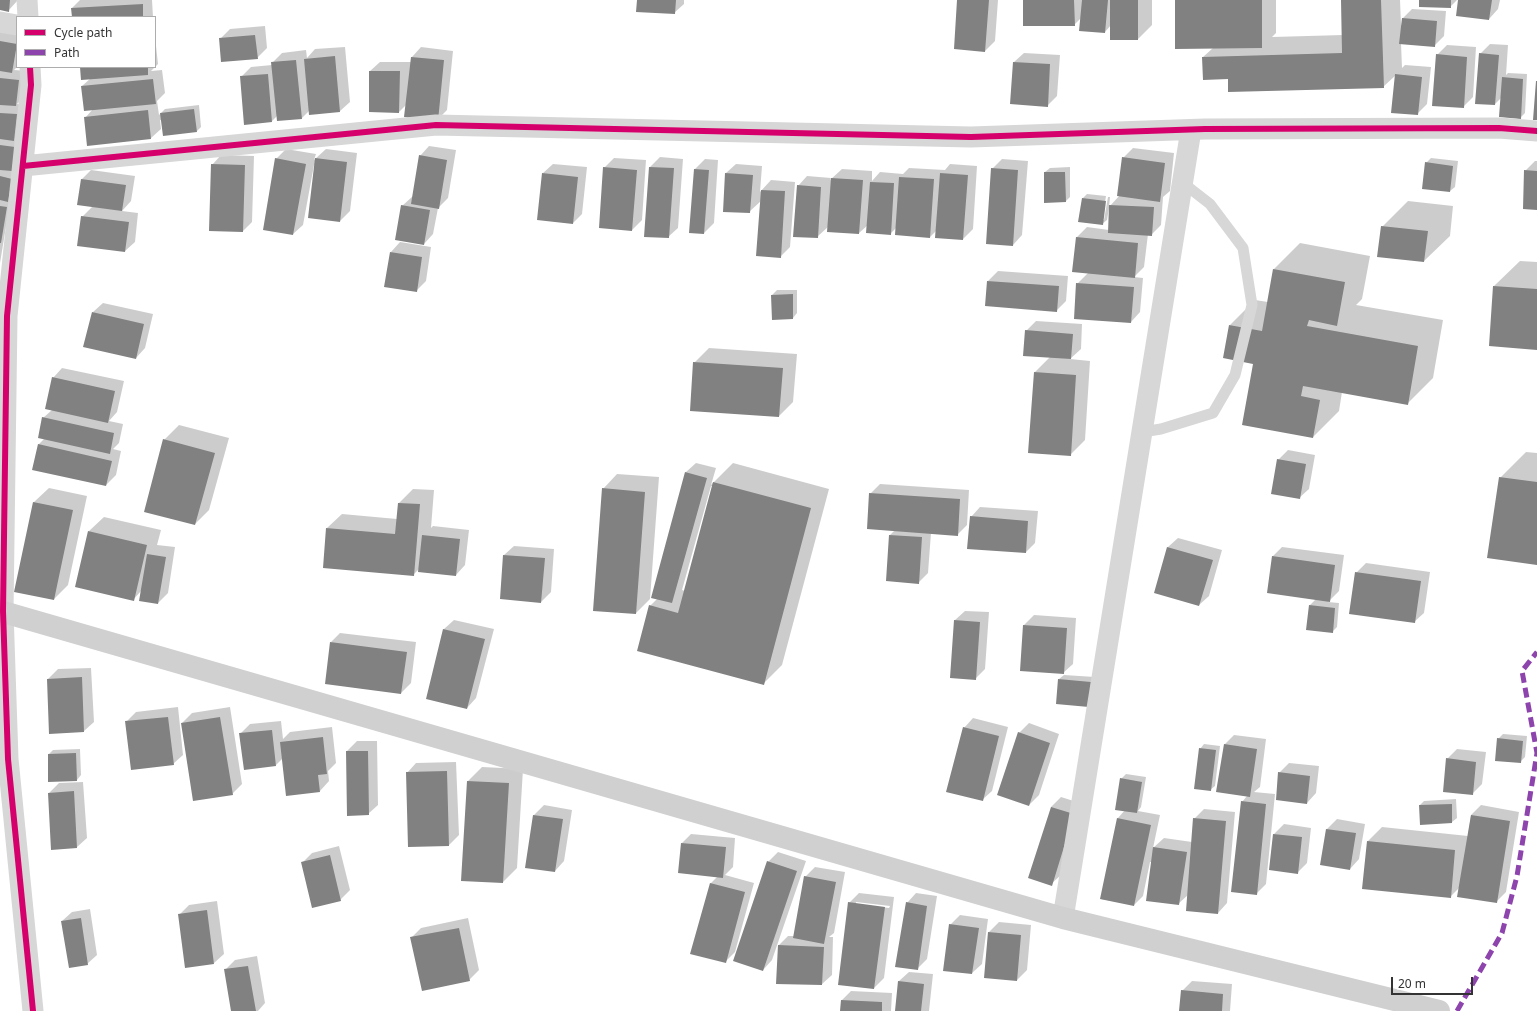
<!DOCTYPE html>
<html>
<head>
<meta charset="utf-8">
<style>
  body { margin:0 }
  #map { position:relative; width:1537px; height:1011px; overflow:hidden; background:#fff; font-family:"Noto Sans",sans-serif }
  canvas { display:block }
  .legend { position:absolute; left:16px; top:16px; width:140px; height:52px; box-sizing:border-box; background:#fff; border:1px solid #adadad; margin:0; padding:5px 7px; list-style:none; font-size:12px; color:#333 }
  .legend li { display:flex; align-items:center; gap:8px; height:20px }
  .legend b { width:20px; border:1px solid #adadad }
  .scale { position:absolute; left:1391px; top:977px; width:82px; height:18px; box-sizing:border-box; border:2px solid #333; border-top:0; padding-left:5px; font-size:12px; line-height:14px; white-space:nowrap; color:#333; -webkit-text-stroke:3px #fff; paint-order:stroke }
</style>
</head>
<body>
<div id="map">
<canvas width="1537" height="1011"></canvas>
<ul class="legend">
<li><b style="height:5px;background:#d6006c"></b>Cycle path</li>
<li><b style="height:5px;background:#8e44ad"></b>Path</li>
</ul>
<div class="scale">20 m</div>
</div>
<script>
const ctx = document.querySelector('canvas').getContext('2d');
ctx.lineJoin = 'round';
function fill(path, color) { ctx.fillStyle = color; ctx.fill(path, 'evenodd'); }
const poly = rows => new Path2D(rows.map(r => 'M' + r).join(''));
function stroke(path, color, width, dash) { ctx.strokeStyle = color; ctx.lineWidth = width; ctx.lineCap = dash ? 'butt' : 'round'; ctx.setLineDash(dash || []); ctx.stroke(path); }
fill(poly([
  [0,0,18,0,8,11,0,9],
  [80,0,152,0,153,17,73,17,72,8],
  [638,0,684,0,684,4,674,13],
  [958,0,998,0,995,41,985,51],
  [1024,0,1152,0,1152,25,1138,39,1111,25,1105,32,1081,18,1074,25],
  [1176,0,1276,0,1276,33,1272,37,1343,35,1342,0,1400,0,1401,25,1402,25,1403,18,1412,9,1446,11,1444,36,1434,46,1401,43,1402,68,1405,65,1431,67,1427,104,1417,114,1396,75,1383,87,1229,78,1203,57,1213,48],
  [1420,0,1457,0,1450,7],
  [1459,0,1500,0,1498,9,1489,19],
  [265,26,267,48,257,58,220,39,230,29],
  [0,30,17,33,17,67,14,70,28,71,26,95,17,104,26,105,0,263],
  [155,37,158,64,155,67],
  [1490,44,1508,45,1506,75,1508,73,1527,74,1525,113,1520,118,1502,97,1495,104,1480,54],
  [1447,45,1476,47,1473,97,1463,107,1437,55],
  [345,47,350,102,340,111,310,110,302,118,278,120,278,115,272,121,241,77,251,67,272,65,272,63,282,53,306,50,307,58,315,49],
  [421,47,453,51,447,110,437,120,407,104,399,112,370,71,380,62,411,62,412,57],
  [1024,53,1060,55,1057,96,1047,106,1014,62],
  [81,67,155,67,151,71,162,70,165,93,157,101,159,115,165,109,199,105,201,127,197,131,160,120,161,129,151,138,85,118,93,109,82,86,91,78],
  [429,146,456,150,448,198,438,208,433,234,424,244,402,206,413,196,420,156],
  [1133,148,1174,153,1170,191,1163,197,1161,225,1151,235,1148,234,1144,267,1134,277,1143,278,1140,312,1131,322,1077,284,1089,272,1077,237,1087,227,1109,230,1110,208,1109,208,1107,220,1102,224,1083,198,1087,194,1106,196,1102,220,1104,220,1108,197,1110,197,1109,207,1120,195,1123,158],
  [286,149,316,154,314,160,326,149,357,153,350,211,340,221,315,165,314,165,303,225,293,234,276,159],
  [221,155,254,156,252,222,243,231,212,165],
  [660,157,683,159,678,228,668,237,650,167],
  [614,158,646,160,642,220,632,230,604,168],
  [1431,158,1458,161,1455,187,1450,191,1426,163],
  [705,159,718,160,714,223,704,233,691,232,695,169],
  [1002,159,1028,161,1022,235,1013,245,992,169],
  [1535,161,1537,161,1537,209,1525,171],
  [553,164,587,167,582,214,573,223,543,173],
  [736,164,762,166,760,192,771,180,795,182,790,247,780,257,761,201,749,212,726,173],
  [950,164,977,166,973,229,963,239,937,230,930,237,896,228,890,234,868,225,859,233,829,226,817,237,798,186,807,176,831,178,830,180,842,169,872,171,872,181,880,172,903,174,909,168,945,170],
  [1070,167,1070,197,1066,201,1045,172,1050,168],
  [91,170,135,176,131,201,122,211,138,213,135,242,125,251,82,217,93,206,82,179],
  [1408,201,1453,206,1450,236,1424,261,1382,227],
  [400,242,431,247,426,281,416,291,391,252],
  [1300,243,1370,256,1362,299,1356,305,1443,320,1433,378,1407,404,1342,392,1339,411,1313,437,1254,363,1230,325,1255,300,1268,302,1274,269],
  [1520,261,1537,262,1537,349,1494,286],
  [998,271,1068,276,1066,301,1057,310,988,281],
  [777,290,797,290,797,313,793,318,772,295],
  [103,303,153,314,145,348,136,358,93,312],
  [1036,321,1082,324,1081,349,1070,359,1090,361,1085,440,1070,455,1035,372,1050,357,1026,331],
  [709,348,797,354,793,402,779,416,694,363],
  [62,368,124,381,117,412,109,421,123,424,119,443,113,449,121,451,116,475,106,485,38,445,45,438,43,418,52,410,53,378],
  [179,425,229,438,209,510,195,524,164,440],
  [1288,450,1315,455,1309,489,1299,498,1278,460],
  [1526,452,1537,453,1537,564,1500,478],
  [696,463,716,468,711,485,733,463,829,489,782,665,763,684,650,606,658,598,686,472],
  [711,486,713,486,685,591,682,590],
  [617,474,659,477,650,599,636,613,603,489],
  [880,484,969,490,967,525,957,535,931,533,928,573,918,583,887,580,890,535,895,530,870,494],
  [49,488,87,496,68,585,54,599,16,591,34,502],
  [413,489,434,490,431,528,433,526,469,530,465,565,456,575,420,568,413,575,327,528,342,514,397,519,399,503],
  [980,507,1038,511,1035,543,1026,552,971,517],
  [104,517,161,530,157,545,175,547,168,593,158,603,141,591,133,600,89,531],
  [1178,538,1222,550,1209,596,1199,605,1155,592,1168,547],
  [514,546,554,549,551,592,541,602,504,555],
  [1282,547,1344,555,1339,591,1328,602,1339,603,1337,627,1332,632,1310,605,1316,599,1272,557],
  [1366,563,1430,572,1424,613,1414,622,1356,573],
  [965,611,989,612,985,669,975,679,955,620],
  [1034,615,1076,618,1073,664,1063,673,1021,670,1024,625],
  [454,620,494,629,476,698,467,708,427,698,444,629],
  [340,633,416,642,411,683,401,693,331,642],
  [91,668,94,722,84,731,48,679,58,669],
  [1064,675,1095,677,1093,701,1059,679],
  [178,707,183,755,173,764,126,722,136,712],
  [230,707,242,784,232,794,182,723,192,713],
  [973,718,1008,727,992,791,982,800,964,728],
  [281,721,283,739,290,732,332,727,336,763,328,771,329,781,320,791,283,758,276,765,240,734,250,724],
  [1029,723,1059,734,1039,795,1029,805,1019,733],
  [1503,734,1527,736,1525,757,1520,762,1498,739],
  [1234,735,1266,739,1260,787,1254,792,1275,794,1266,884,1256,894,1242,802,1247,796,1225,744],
  [357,741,377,741,378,805,368,814,348,815,347,751],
  [1204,744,1220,746,1215,786,1210,790,1200,749],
  [80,749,81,775,77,780,49,754,53,750],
  [1457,749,1486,752,1482,784,1472,794,1447,759],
  [456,762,459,835,449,845,407,773,416,763],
  [1289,763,1319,766,1316,793,1307,803,1279,773],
  [482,767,523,769,517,868,503,882,468,781],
  [1126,774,1146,777,1141,807,1138,811,1160,815,1153,848,1164,838,1192,842,1194,819,1204,809,1235,812,1227,903,1218,913,1188,895,1178,904,1152,862,1150,862,1143,896,1134,905,1101,899,1118,818,1125,810,1121,779],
  [83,782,87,838,77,847,52,849,49,793,59,783],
  [1061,797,1083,804,1061,875,1051,884,1051,807],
  [1456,799,1457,818,1452,822,1420,805,1424,801],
  [544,805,572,810,564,861,555,871,534,815],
  [1481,805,1519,812,1506,892,1496,902,1459,888,1450,897,1367,842,1382,827,1468,836,1471,815],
  [1337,819,1365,824,1359,859,1350,869,1321,864,1327,829],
  [1284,824,1311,828,1307,863,1297,873,1270,869,1274,834],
  [691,834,735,838,733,867,725,875,754,883,735,952,725,962,691,953,711,883,718,876,682,843],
  [339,846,350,890,340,900,302,863,312,853],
  [778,852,806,861,772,960,763,970,768,862],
  [815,867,845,872,834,933,829,937,833,937,832,975,822,984,778,946,788,936,794,936,805,877],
  [859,893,894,897,884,978,874,988,849,903],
  [856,902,890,906,889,908,856,904],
  [916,893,937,896,927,959,917,969,907,903],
  [217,901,224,954,214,963,179,915,189,905],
  [90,909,97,955,87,964,62,921,72,912],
  [960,915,988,919,982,964,972,973,950,925],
  [468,918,479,970,469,980,411,938,421,928],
  [999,922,1031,925,1027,970,1017,980,989,932],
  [257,956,265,1003,258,1011,232,1011,225,970,235,960],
  [909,972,933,974,929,1011,896,1011,899,981],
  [1192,981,1232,984,1230,1011,1180,1011,1182,991],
  [851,991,892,993,891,1011,841,1011,842,1000]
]), '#0003');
fill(poly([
  [0,0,10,0,9,12,0,10],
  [637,0,676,0,675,14,636,12],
  [957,0,989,0,985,52,954,49],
  [1023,0,1074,0,1075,26,1023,26],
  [1082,0,1108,0,1105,33,1079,31],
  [1110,0,1138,0,1138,40,1110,40],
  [1175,0,1262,0,1262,48,1175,49],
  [1341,0,1381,0,1384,88,1228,92,1228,79,1203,80,1202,57,1342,53],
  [1419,0,1451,0,1451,8,1419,7],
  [1458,0,1492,0,1489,20,1456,16],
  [143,4,143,17,72,17,71,8],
  [1402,18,1437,21,1435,47,1399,44],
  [255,35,258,59,221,62,219,38],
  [0,41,17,44,12,73,0,71],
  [1479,53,1499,55,1495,105,1475,104],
  [1436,54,1467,57,1464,108,1432,106],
  [335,56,340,112,309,115,304,59],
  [411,57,444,60,438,121,404,117],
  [296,60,302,119,277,121,271,62],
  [1013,62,1050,64,1048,107,1010,104],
  [80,67,148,67,148,75,81,80],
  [369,71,400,71,399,113,369,112],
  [268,74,272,122,244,125,240,76],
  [1395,74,1422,77,1418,115,1391,113],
  [1502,77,1523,79,1521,119,1499,117],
  [0,78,19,80,16,106,0,105],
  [153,79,156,104,84,111,81,86],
  [1536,81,1537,81,1537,120,1533,120],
  [194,109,197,132,163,136,160,113],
  [148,110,151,139,87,146,84,117],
  [0,113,17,114,14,141,0,139],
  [0,145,15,147,12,171,0,170],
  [419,155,447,160,439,209,411,204],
  [1122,157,1165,163,1160,202,1117,196],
  [275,158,306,164,293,235,263,230],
  [315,158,347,162,340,222,308,218],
  [1425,162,1453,166,1450,192,1422,189],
  [211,164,245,165,243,232,209,231],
  [603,167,637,170,632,231,599,228],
  [649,167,674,168,669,238,644,237],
  [991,168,1018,170,1013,246,986,244],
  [694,169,709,170,704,234,689,233],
  [1524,170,1537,171,1537,210,1523,209],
  [1044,172,1065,172,1066,202,1044,203],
  [542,173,578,177,573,224,537,220],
  [725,173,753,175,750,213,723,212],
  [940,173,968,175,963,240,935,238],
  [0,176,12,179,8,202,0,200],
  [899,177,934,179,930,238,895,235],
  [831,178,863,180,859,234,827,232],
  [81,179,126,185,122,211,77,205],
  [870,182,894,183,891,235,866,233],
  [797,185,821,187,818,238,793,237],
  [761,190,785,191,781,258,756,256],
  [1082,198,1106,201,1103,225,1078,222],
  [401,205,430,210,424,245,395,240],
  [1109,205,1154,207,1152,236,1108,233],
  [0,206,7,207,1,243,0,243],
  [81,216,129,222,125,252,77,246],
  [1381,226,1428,231,1424,262,1377,257],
  [1076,237,1138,243,1135,278,1072,272],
  [390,252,422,257,417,292,384,287],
  [1273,269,1345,282,1337,326,1309,320,1307,326,1418,346,1408,405,1303,386,1301,396,1320,400,1313,438,1242,425,1253,364,1223,358,1229,325,1262,331],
  [987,281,1059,286,1057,312,985,306],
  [1076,283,1134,287,1131,323,1074,319],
  [1493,286,1537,289,1537,350,1489,346],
  [793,294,793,319,772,320,771,295],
  [92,312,144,324,136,359,83,347],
  [1025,330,1073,334,1071,359,1023,356],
  [693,362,783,368,779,417,690,411],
  [1034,372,1076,375,1071,456,1028,453],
  [52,377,115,391,108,423,45,409],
  [42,417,114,433,110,454,38,438],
  [163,439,215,453,195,525,144,512],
  [38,444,112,461,106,486,32,470],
  [1277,459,1306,464,1300,499,1271,494],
  [685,472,707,478,672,603,651,598],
  [1499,477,1537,482,1537,565,1487,558],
  [713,482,811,508,764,685,637,651,649,605,678,613],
  [602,488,645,492,636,614,593,611],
  [869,493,960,499,958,536,867,529],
  [33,502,73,510,54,600,14,592],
  [398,503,420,504,414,576,323,568,326,528,395,534],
  [970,516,1028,521,1026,553,967,549],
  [88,531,147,545,134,601,75,587],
  [422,535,460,539,456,576,418,572],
  [889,535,922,537,919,584,886,581],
  [1167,547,1213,560,1199,606,1154,593],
  [147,554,166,557,158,604,139,601],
  [503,555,545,558,541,603,500,599],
  [1272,556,1335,565,1330,602,1267,593],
  [1355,572,1421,581,1415,623,1349,614],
  [1309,605,1335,608,1333,633,1306,630],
  [954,620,980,622,976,680,950,678],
  [1023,625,1067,628,1064,674,1020,671],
  [443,629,485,639,467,709,426,699],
  [330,642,407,652,401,694,325,684],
  [82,677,84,732,49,734,47,679],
  [1058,679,1091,682,1089,707,1056,704],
  [168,717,174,765,131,770,125,721],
  [220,717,233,795,193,801,181,723],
  [963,727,999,736,983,801,946,792],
  [272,730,276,766,244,770,239,733],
  [1018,732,1050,743,1029,806,997,795],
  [323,737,327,774,318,775,320,792,286,796,280,742],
  [1497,738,1523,741,1521,763,1495,761],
  [1224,744,1257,749,1250,797,1216,792],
  [1199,748,1216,750,1211,791,1194,789],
  [346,751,368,751,369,815,347,816],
  [76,753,77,781,48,782,48,754],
  [1446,758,1476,762,1473,795,1443,792],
  [447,771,449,846,408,847,406,772],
  [1278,772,1310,776,1307,804,1276,800],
  [1120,778,1142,782,1137,813,1115,810],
  [467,781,509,783,503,883,461,881],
  [74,791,77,848,51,850,48,793],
  [1241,801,1266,804,1257,895,1231,892],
  [1452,804,1452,823,1420,825,1419,805],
  [1051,807,1074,814,1052,886,1028,878],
  [533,815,563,819,555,872,525,868],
  [1471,815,1510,821,1497,903,1457,897],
  [1117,818,1151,825,1134,906,1100,899],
  [1193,818,1226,821,1218,914,1186,911],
  [1326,829,1356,833,1350,870,1320,865],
  [1273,834,1302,837,1298,874,1269,870],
  [1367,841,1455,850,1451,898,1362,889],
  [681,843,726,847,723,878,678,873],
  [1153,847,1187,852,1179,905,1146,901],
  [330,855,341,901,312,908,301,862],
  [767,861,797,871,763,971,733,961],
  [804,876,836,882,824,944,793,938],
  [710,883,745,892,726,963,690,954],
  [848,902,885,907,874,989,838,985],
  [906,902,927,906,918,970,895,967],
  [207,910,214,964,185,968,178,914],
  [81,918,88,965,69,968,61,921],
  [949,924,979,928,972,974,943,971],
  [459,928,470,981,422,991,410,937],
  [988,932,1021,935,1017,981,984,978],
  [778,945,824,947,822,985,776,984],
  [248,966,256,1011,231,1011,224,969],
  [898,981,924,984,921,1011,895,1011],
  [1181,990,1223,994,1222,1011,1179,1011],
  [841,1000,882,1002,882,1011,840,1011]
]), '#818181');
stroke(poly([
  [1142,432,1161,429,1213,413,1235,375,1252,305,1243,248,1210,204,1183,183]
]), '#d7d7d7', 11);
stroke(poly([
  [27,0,28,17],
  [0,22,17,25],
  [30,67,31,85,7,316,3,611,8,759,33,1011],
  [23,166,436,125,971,137,1205,129,1499,128,1537,131],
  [1063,918,1191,130]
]), '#d7d7d7', 21);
stroke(poly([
  [0,611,1063,918,1439,1011]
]), '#d0d0d0', 22);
stroke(poly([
  [1457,1011,1502,933,1517,876,1537,753,1522,671,1537,652]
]), '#8e44ad', 5, [10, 5]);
stroke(poly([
  [30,67,31,85,7,316,3,611,8,759,33,1011],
  [23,166,436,125,971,137,1205,129,1499,128,1537,131]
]), '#d6006c', 6);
</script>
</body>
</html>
